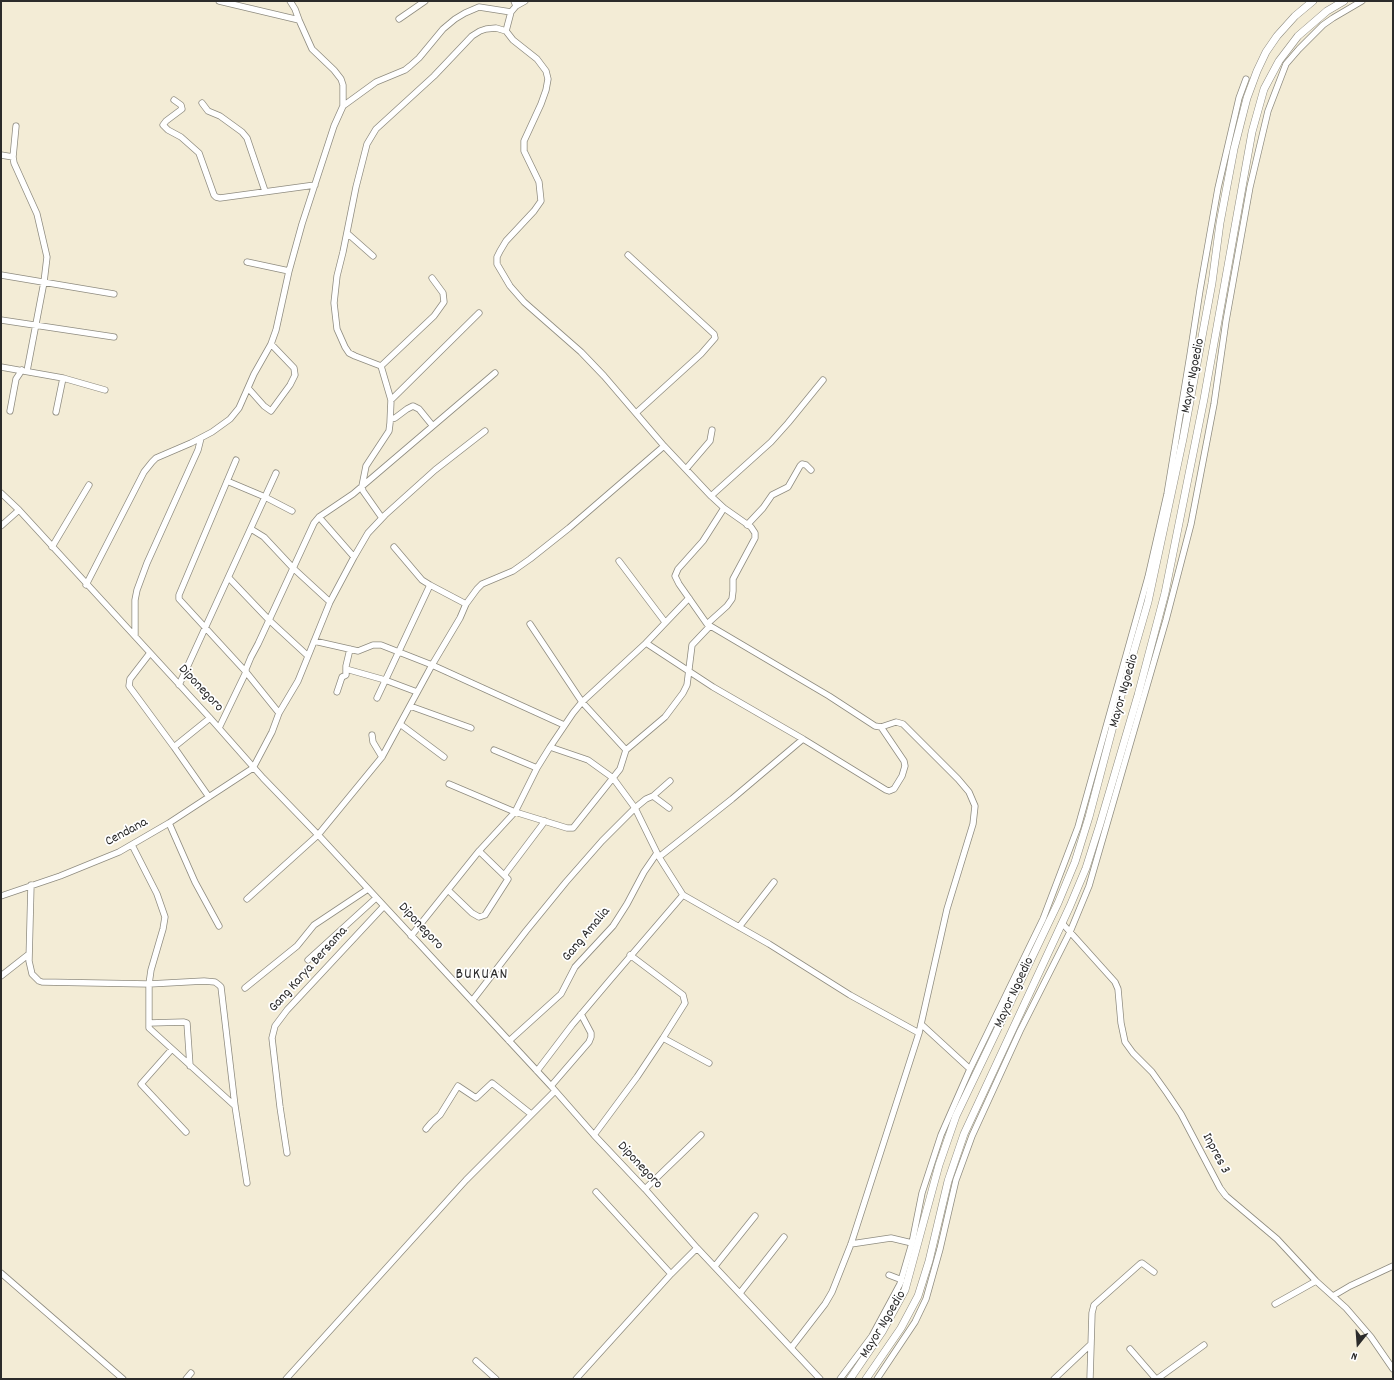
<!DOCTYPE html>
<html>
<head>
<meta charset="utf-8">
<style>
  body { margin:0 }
  #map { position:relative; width:1394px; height:1380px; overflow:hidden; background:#f3ecd6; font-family:Dekko,sans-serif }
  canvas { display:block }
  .frame { position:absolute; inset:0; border:2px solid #2b2b2b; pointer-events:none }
  .north { position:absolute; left:1338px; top:1324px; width:40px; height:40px; -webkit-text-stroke:3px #fff; paint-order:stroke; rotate:197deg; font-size:11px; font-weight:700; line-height:16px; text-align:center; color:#2b2b2b }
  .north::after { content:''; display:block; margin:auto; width:14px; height:18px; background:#2b2b2b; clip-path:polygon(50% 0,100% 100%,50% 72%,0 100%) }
</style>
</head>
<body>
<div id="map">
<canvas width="1394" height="1380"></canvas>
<div class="frame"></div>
<div class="north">N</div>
</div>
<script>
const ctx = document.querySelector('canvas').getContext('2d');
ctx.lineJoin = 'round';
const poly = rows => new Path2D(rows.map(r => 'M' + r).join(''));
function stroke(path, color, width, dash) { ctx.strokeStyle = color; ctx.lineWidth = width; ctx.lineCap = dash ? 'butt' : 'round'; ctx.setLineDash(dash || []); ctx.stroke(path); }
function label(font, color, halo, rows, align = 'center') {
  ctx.font = font + ' Dekko,sans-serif'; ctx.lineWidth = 3.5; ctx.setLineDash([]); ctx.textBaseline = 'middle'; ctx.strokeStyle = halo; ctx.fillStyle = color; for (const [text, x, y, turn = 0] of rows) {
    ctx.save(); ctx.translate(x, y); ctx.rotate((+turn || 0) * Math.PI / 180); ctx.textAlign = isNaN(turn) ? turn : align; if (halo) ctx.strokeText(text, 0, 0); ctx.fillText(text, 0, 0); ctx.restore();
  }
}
const minor = poly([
  [219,1,299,20,312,49,334,70,341,79,343,85,343,106],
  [290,1,295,9,299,20],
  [516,6,525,1],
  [511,12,506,31,513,40,537,59,546,71,548,79,546,90,541,104,524,141,524,151,539,182,541,201,534,211,506,241,500,251,497,257,497,264,510,286,524,302,581,352,604,376,664,446,711,496,771,442,788,423,823,380],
  [399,19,425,1],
  [174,100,181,105,182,109,166,121,163,125,168,130,181,137,199,153,214,195,216,197,220,198,315,185],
  [202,103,208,111,220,116,242,132,247,138,265,191],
  [16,126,13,157,14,163,37,214,47,257,44,282,27,371],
  [1,155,13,157],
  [347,233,373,256],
  [628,255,714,334,715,338,701,354,636,413],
  [247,262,289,271],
  [1,275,114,294],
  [1,320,114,337],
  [381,366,434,316,444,302,443,293,432,278],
  [1,367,63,378,105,390],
  [248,388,264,406,271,411,290,385,295,375,294,368,271,344],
  [391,400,479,313],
  [10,411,16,379,22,370],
  [56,412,63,378],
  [391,419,395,418,407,409,413,406,419,409,432,425],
  [236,460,179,595,179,599,246,672,279,713],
  [686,469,710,441,712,430],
  [227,481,265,497,292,511],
  [1,493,19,510,210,718,263,778,322,839,551,1086,594,1135,645,1189,697,1248,820,1379],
  [711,496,724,508,703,541,678,569,675,576,679,584,707,624,829,696,875,726,881,727,896,722,903,724,958,779,969,792,975,806,973,824,947,909,919,1033,851,1244,832,1292,825,1304,791,1348],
  [319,517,353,494,495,373],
  [382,518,363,491,362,486,366,466,389,431,390,423,391,400,381,366,355,356,349,353,345,347,337,329,334,303,337,276,343,252,356,187,367,144,376,129,434,76,472,36,480,31,486,29,496,28,506,31],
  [747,525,763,508,772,495,788,487,800,466,802,464,806,465,811,470],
  [1,526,19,510],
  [251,529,264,537,293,568,330,602],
  [52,547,89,485],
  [394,547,422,580,430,585,466,604],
  [619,561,665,622],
  [229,578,269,620,308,656],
  [86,585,144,472,152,462,156,458,191,443,212,432,230,419,239,408,254,374,271,344,276,330,289,271,302,224,334,126,343,106,376,82,405,70,410,66,419,58,443,29,455,19,465,13,479,7,511,12,516,6,514,1],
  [689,598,646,643,713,687,803,739],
  [530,624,582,702,626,750],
  [707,624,727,606,732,599,733,591,733,579,755,538,755,533,751,527,724,508],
  [135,636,135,600,137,590,147,563,198,450,201,438],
  [314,641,358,651,373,645,381,645,432,665,564,725],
  [150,653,130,679,129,686,174,747,209,797],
  [346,669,385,680,417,692],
  [179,685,276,473],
  [337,692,342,677,346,675,346,666,350,649],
  [377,698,430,585],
  [410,706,471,728],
  [400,724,444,757],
  [219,728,246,672,246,669,251,657,258,644,314,523,319,517,354,557],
  [372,735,373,742,382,757],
  [174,747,210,718],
  [550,747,588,760,613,778,635,808,659,857,683,895,769,944,850,995,919,1033],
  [494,750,537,768],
  [449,784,515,812,567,828,573,828,620,769,626,750,665,717,683,693,687,685,692,645,710,626],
  [653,796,670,781],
  [169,823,195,882,219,926],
  [132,845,157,894,165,917,163,929,151,970,149,984,149,1028,235,1106],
  [659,857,732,799,803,739,886,790,889,791,894,789,902,776,905,766,904,761,881,727],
  [505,874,545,821],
  [31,885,29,961,32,974,39,981,42,982,149,984,204,981,215,982,219,985,221,987,235,1106,247,1183],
  [448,890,472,913,479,917,485,915,508,879,479,851],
  [1,896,60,876,119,852,169,823,253,768,272,732,279,713,298,681,330,602,354,557,368,533,385,515,435,470,485,431],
  [247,899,318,835,382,757,432,665,460,618,466,604,477,589,482,584,513,571,530,559,569,528,664,446],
  [1062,923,1115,982,1118,989,1121,1023,1125,1042,1133,1053,1152,1072,1167,1093,1181,1114,1220,1188,1226,1196,1277,1239,1316,1281,1346,1308,1371,1337,1393,1369],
  [739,927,774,882],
  [411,936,479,851,515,812,537,768,550,747,573,713,582,702,646,643],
  [308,960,376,898],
  [1,976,29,954],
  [245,988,297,946,314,925,368,889],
  [472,1001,526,931,566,882,602,841,635,808,646,799,653,796,669,808],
  [149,1023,184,1022,187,1023,190,1066],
  [663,1038,709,1063],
  [509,1041,561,994,575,967,613,926,627,904,644,872,657,853],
  [172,1049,141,1084,186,1132],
  [970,1069,1043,919,1078,827,1148,577,1167,494,1190,355,1200,290,1218,188,1239,98,1246,79],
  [537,1071,572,1025,610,980,683,895],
  [551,1086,589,1042,591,1037,591,1033,581,1014],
  [426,1129,431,1123,440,1115,458,1086,476,1098,492,1083,531,1114],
  [594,1135,637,1077,663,1038,685,1003,683,995,630,955],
  [287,1153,280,1107,272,1038,275,1026,287,1010,384,906],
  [645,1189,701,1135],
  [596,1192,671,1274],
  [851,1244,891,1238,912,1243],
  [715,1266,755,1216],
  [1,1273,123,1379],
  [889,1275,902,1280],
  [740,1293,784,1237],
  [1333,1296,1350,1286,1393,1266],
  [1275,1304,1316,1281],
  [1130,1349,1156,1379],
  [476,1361,496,1379],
  [186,1379,191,1373],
  [286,1379,466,1180,555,1091],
  [576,1379,671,1274,697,1248],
  [840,1379,872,1336,900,1284,912,1243,922,1193,941,1135,970,1069,921,1024],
  [877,1379,915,1322,926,1299,940,1249,956,1180,972,1136,1020,1031,1070,932,1089,886,1166,620,1191,524,1214,404,1226,321,1250,187,1268,111,1286,64,1299,49,1323,25,1333,18,1362,1],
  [1054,1379,1091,1344],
  [1090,1379,1092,1313,1094,1305,1140,1264,1142,1263,1154,1272],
  [1157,1379,1204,1345]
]);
const tertiary = poly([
  [850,1379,882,1332,905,1290,939,1165,956,1116,1058,903,1075,862,1089,817,1122,692,1148,602,1183,439,1212,283,1220,223,1234,149,1247,98,1257,71,1266,52,1277,36,1295,16,1313,1],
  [866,1379,901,1328,918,1296,929,1261,948,1181,964,1134,1070,906,1086,868,1100,824,1138,695,1165,593,1204,399,1252,132,1264,89,1279,61,1298,36,1327,11,1344,1]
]);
stroke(minor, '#8f8c80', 7);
stroke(tertiary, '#8f8c80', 8);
stroke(minor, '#fff', 5.5);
stroke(tertiary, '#fff', 7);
label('14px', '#2b2b2b', '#fff', [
  ["Mayor Ngoedio",1194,376,-79],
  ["Diponegoro",200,689,47],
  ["Mayor Ngoedio",1125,691,-74],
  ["Cendana",127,833,-28],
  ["Diponegoro",420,927,47],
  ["Gang Amalia",587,935,-50],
  ["Gang Karya Bersama",309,970,-48],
  ["Mayor Ngoedio",1015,993,-65],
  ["Inpres 3",1215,1154,62],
  ["Diponegoro",639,1166,47],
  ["Mayor Ngoedio",884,1325,-59]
]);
ctx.letterSpacing = '1px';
label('16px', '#2b2b2b', '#fff', [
  ["BUKUAN",482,976]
]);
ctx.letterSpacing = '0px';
</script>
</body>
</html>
